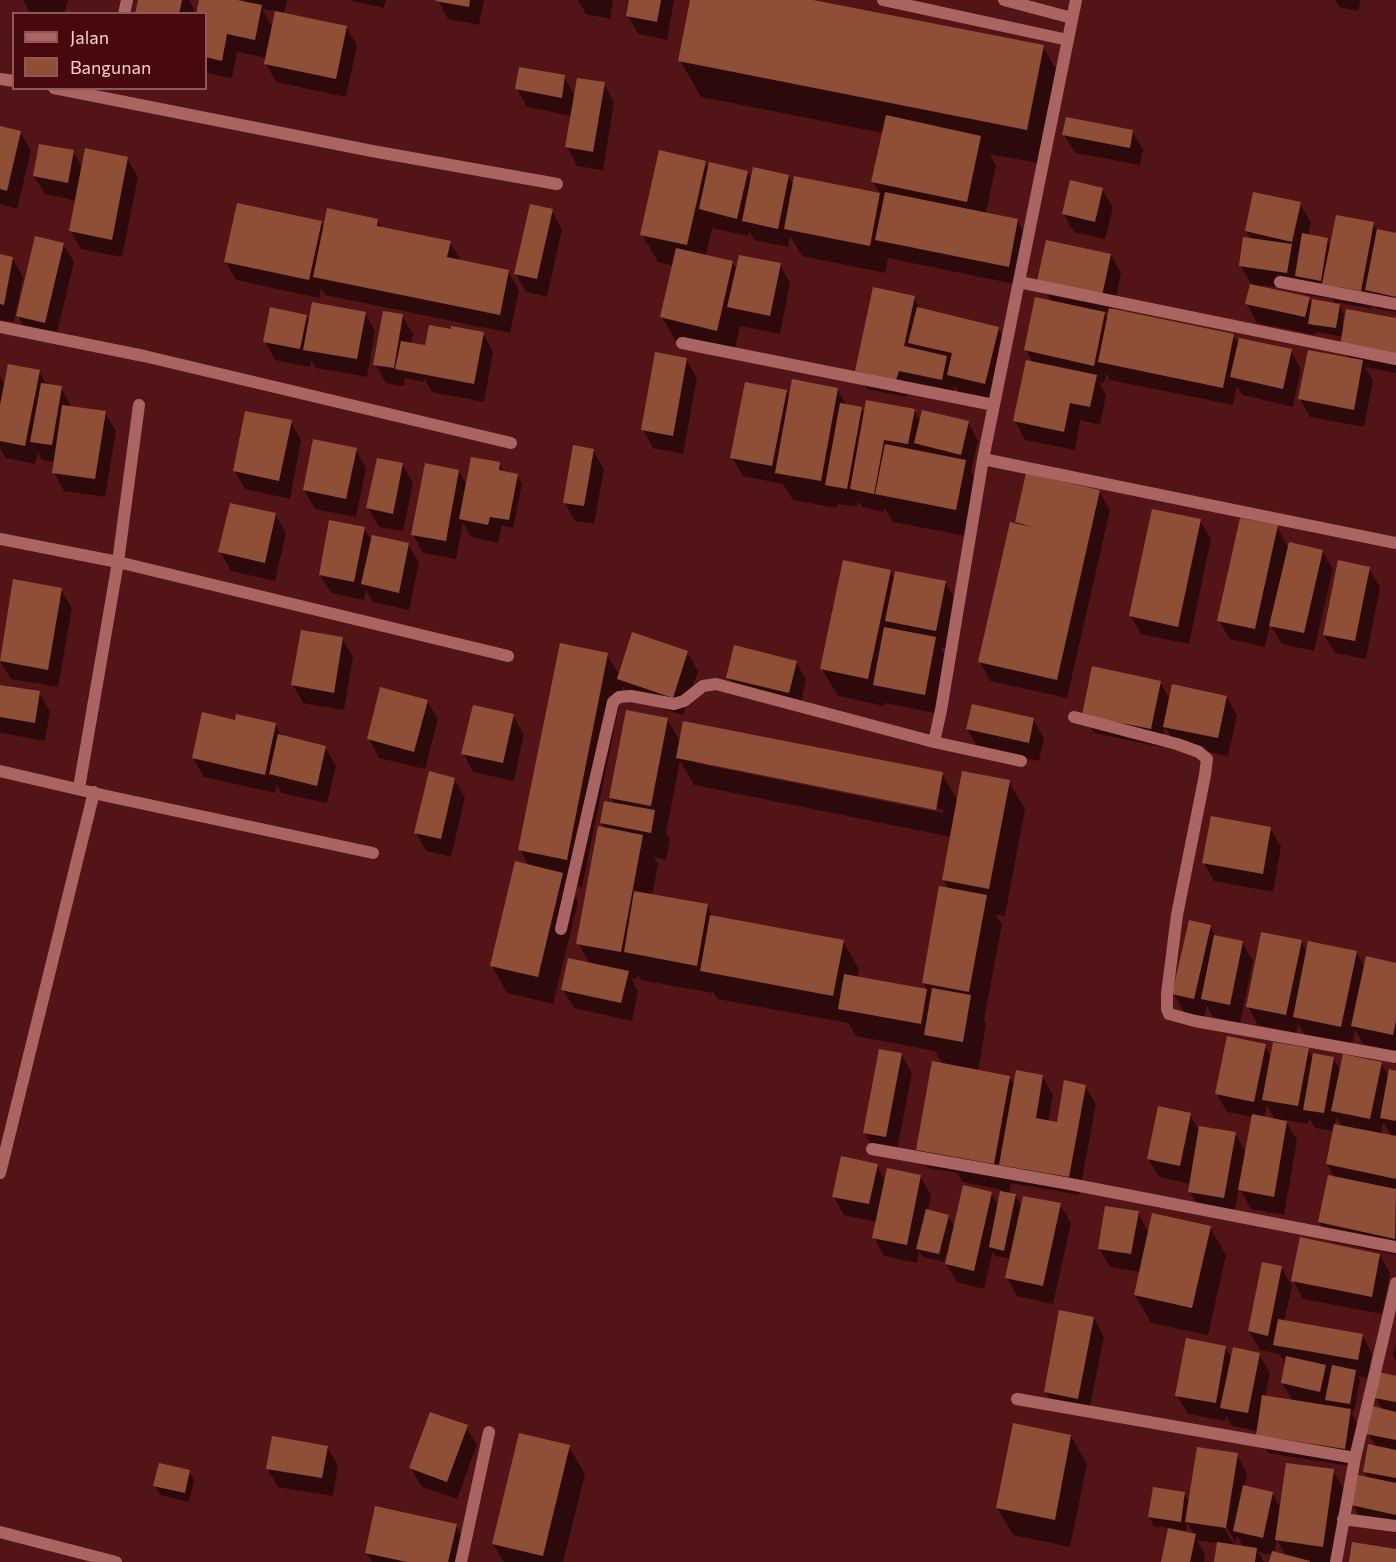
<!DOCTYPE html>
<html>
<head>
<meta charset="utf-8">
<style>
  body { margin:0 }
  #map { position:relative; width:1396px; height:1562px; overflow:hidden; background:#531418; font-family:Commissioner,sans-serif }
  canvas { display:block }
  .legend { position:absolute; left:12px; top:12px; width:195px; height:78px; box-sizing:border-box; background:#47080e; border:2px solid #8e585a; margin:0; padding:8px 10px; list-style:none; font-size:18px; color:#f8cfcd }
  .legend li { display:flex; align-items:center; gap:12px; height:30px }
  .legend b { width:30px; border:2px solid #8e585a }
</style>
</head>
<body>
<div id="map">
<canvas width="1396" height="1562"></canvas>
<ul class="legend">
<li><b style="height:8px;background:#aa6563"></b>Jalan</li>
<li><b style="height:16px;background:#8f4f37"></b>Bangunan</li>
</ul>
</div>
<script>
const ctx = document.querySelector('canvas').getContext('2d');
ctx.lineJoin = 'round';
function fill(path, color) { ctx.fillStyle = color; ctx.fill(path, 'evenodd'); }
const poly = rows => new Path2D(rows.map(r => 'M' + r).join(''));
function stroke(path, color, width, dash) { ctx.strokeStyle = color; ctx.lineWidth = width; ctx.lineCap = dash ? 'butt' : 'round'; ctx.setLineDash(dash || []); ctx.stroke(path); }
fill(poly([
  [23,0,68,0,64,14,39,14,29,11],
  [139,0,189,0,194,9,193,14,136,14],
  [200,0,229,0,244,3,242,0,287,0,284,14,346,27,357,45,346,97,276,82,266,64,267,58,237,52,232,78,206,73,206,14],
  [262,9,276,11,273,28],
  [348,0,386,0,384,8],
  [438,0,484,0,479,25,448,19],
  [578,0,613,0,610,19,586,14],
  [631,0,674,0,667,40,638,34,628,16],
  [691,0,805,0,1043,47,1064,83,1048,165,990,154,996,165,986,213,1017,220,1028,238,1019,285,888,258,885,273,802,256,790,236,788,247,754,240,749,231,748,236,712,228,706,256,732,262,737,270,780,265,790,283,780,334,740,326,733,358,678,345,662,317,674,266,658,262,642,234,705,162,709,170,747,172,752,180,789,176,794,186,880,194,873,182,883,133,701,97,680,60],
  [1335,0,1361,0,1358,11,1339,7],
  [564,77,575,96,604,84,614,102,603,170,577,166,567,147,572,116,527,107,517,89],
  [0,127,20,132,31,151,17,209,0,204],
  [1132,131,1143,149,1140,165,1075,153,1064,135],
  [73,152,83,168,127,158,138,177,122,257,81,249,70,230,76,201,45,194,34,176],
  [1102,189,1113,208,1105,239,1074,232,1063,213],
  [1300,204,1311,222,1308,236,1327,239,1331,246,1373,224,1378,231,1396,235,1396,312,1377,309,1373,302,1372,309,1337,302,1344,314,1342,326,1396,319,1396,373,1365,367,1373,380,1364,427,1310,417,1300,399,1349,359,1341,346,1343,337,1316,332,1315,335,1257,323,1247,304,1251,284,1240,265,1251,239,1246,231],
  [1299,280,1307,295,1333,299,1336,305,1312,305,1309,298,1262,288,1263,285,1297,291],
  [552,211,562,229,547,297,526,292,516,274],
  [377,220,382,228,450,242,461,261,508,271,519,290,510,333,325,295,321,288,319,298,236,280,226,262,321,222,325,229],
  [63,244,74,262,55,341,28,334,18,316],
  [1111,255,1121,273,1113,310,1233,335,1239,345,1291,351,1301,369,1293,407,1242,395,1237,386,1233,405,1110,380,1106,373,1104,383,1099,382,1106,395,1100,425,1080,420,1075,450,1025,440,1015,421,1033,363,1026,350,1051,301,1039,281],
  [1103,311,1110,313,1108,320],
  [0,256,12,258,23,277,14,322,0,320],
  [914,298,920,309,998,328,1009,346,995,402,959,393,955,385,952,398,909,389,906,397,867,389,856,370],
  [365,313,375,331,367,377,316,368,311,361,310,367,275,360,265,341,306,316,310,323],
  [402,316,413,334,411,344,427,347,483,333,493,352,484,402,432,392,424,378,424,382,405,378,404,386,386,383,375,364],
  [686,359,697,378,683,454,653,448,643,430],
  [39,371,47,386,61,388,72,408,105,413,116,431,105,497,64,491,54,472,55,462,42,460,38,452,35,464,6,458,0,448,0,376,5,386],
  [837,389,847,406,861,408,865,415,914,410,921,423,968,422,978,441,971,472,981,489,971,537,893,522,884,507,884,512,862,507,858,501,857,507,837,504,837,508,793,500,783,484,743,476,732,457,786,391,790,399],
  [291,422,301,440,290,499,245,489,235,471],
  [356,450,366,468,356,517,315,509,304,490],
  [593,450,604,469,594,524,575,521,565,503],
  [402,464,413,483,403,531,379,527,368,508],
  [499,464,505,473,517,475,522,484,513,528,502,526,498,543,471,537,463,523,456,559,423,553,413,534,459,471,467,486],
  [1027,475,1099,491,1110,510,1067,698,990,681,980,662],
  [275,514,286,533,275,581,231,571,220,552],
  [1200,521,1211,539,1189,644,1141,634,1131,616],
  [1277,527,1289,549,1322,551,1333,569,1314,651,1282,644,1270,624,1265,647,1230,639,1219,621],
  [364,529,372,541,408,544,419,563,409,610,373,602,366,590,364,600,331,593,320,575],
  [1369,568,1380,587,1366,659,1335,653,1324,635],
  [890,571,895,579,945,582,956,601,946,649,941,648,946,657,935,713,885,703,884,706,838,696,822,669],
  [61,590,72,608,58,687,11,679,0,661],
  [342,639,353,657,344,710,303,703,293,685],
  [687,652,698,671,683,715,629,698,623,686,582,887,568,884,578,902,553,1004,507,993,491,965,529,866,520,850,607,655,620,676],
  [796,662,806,680,799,710,738,696,728,678],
  [1160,682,1170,700,1227,697,1237,716,1228,756,1175,745,1165,727,1161,747,1094,733,1083,715],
  [0,686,39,693,50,711,45,741,0,733],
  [427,701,438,719,425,769,379,758,369,739],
  [513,716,524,734,514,781,473,772,463,753],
  [667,719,681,743,942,774,958,801,1009,782,1025,809,1005,916,996,915,1002,924,984,1020,986,1024,978,1071,1009,1077,1015,1086,1042,1076,1053,1095,1048,1122,1058,1124,1085,1086,1096,1104,1079,1195,1011,1183,1009,1194,1015,1195,1022,1207,1060,1205,1071,1223,1053,1304,1017,1296,1007,1278,1011,1259,995,1256,993,1251,984,1289,957,1282,946,1264,949,1254,946,1254,944,1262,923,1257,919,1251,917,1263,884,1256,874,1237,877,1222,844,1215,834,1197,877,1165,885,1181,920,1176,931,1195,928,1210,948,1216,955,1227,991,1193,998,1206,1002,1190,963,1182,957,1173,928,1168,917,1150,943,1065,935,1051,856,1036,848,1023,717,999,713,991,712,993,641,980,637,974,636,979,631,978,638,991,632,1021,574,1008,563,990,590,964,578,943,605,829,602,823,615,804,611,798],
  [696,760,943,810,943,813,696,763],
  [680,761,694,785,951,837,944,880,949,890,923,983,928,991,857,978,859,969,843,941,713,917,707,906,652,896,658,864,654,857,666,860,670,839,666,833],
  [1033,719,1044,738,1039,761,978,747,967,729],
  [236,722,275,725,283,737,325,747,336,766,327,803,281,793,277,785,275,793,204,777,193,758],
  [454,779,465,797,451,857,426,851,416,833],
  [1270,828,1281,846,1273,892,1214,881,1204,863],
  [1210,927,1216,937,1242,942,1253,961,1240,1023,1213,1017,1207,1006,1204,1017,1184,1012,1174,994],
  [1301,941,1307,952,1356,952,1365,968,1396,964,1396,1051,1363,1044,1355,1029,1352,1045,1305,1035,1298,1024,1296,1033,1258,1025,1248,1007],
  [1265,1046,1271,1057,1308,1049,1313,1059,1333,1058,1341,1072,1381,1063,1389,1077,1396,1072,1396,1255,1330,1241,1319,1222,1335,1178,1327,1164,1334,1131,1315,1128,1309,1118,1308,1124,1285,1120,1297,1140,1284,1215,1251,1209,1239,1188,1234,1216,1200,1210,1190,1192,1191,1184,1159,1177,1148,1159,1190,1114,1199,1131,1235,1133,1247,1154,1253,1117,1227,1112,1217,1094],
  [1267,1105,1275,1120,1264,1118],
  [1337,1117,1342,1127,1335,1125],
  [1383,1122,1392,1137,1381,1135],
  [901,1054,912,1073,896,1155,875,1151,865,1133],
  [1138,1213,1149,1233,1210,1227,1226,1255,1208,1335,1151,1323,1135,1295,1140,1272,1110,1267,1099,1248],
  [1380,1255,1390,1273,1382,1314,1303,1299,1293,1280],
  [1281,1267,1292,1286,1284,1321,1362,1335,1372,1354,1368,1378,1358,1376,1360,1380,1354,1412,1351,1412,1361,1429,1355,1467,1268,1453,1258,1435,1258,1431,1232,1426,1226,1416,1226,1421,1188,1414,1177,1396,1225,1347,1232,1359,1259,1354,1270,1373,1265,1397,1293,1401,1282,1383,1285,1363,1279,1354,1260,1350,1249,1331],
  [1094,1318,1104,1337,1088,1417,1056,1410,1045,1391],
  [1396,1343,1396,1360,1393,1355],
  [1396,1377,1396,1531,1363,1524,1353,1505,1369,1479,1364,1471,1376,1447,1368,1433,1383,1410,1376,1398],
  [466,1427,477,1445,457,1499,421,1486,411,1468],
  [1071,1436,1087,1464,1070,1547,1013,1535,997,1508],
  [327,1447,338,1465,333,1496,278,1487,267,1468],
  [569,1447,585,1474,563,1562,504,1562,493,1544],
  [1237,1455,1247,1473,1245,1487,1272,1493,1281,1509,1333,1471,1344,1489,1334,1562,1271,1562,1273,1555,1258,1552,1264,1562,1215,1562,1218,1543,1197,1540,1205,1554,1204,1562,1162,1562,1169,1528,1154,1526,1149,1517,1185,1494,1189,1502],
  [1223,1521,1236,1543,1237,1536,1244,1548,1235,1546,1221,1522],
  [1187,1522,1195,1536,1174,1531,1174,1529,1186,1531],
  [1277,1540,1286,1556,1274,1553],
  [189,1472,194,1480,189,1502,160,1495,155,1486],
  [456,1525,466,1544,462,1562,372,1562,366,1552]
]), '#0007');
fill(poly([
  [138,0,182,0,179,14,135,14],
  [199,0,237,0,262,5,255,40,227,34,222,61,206,57,206,14,196,14],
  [436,0,470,0,469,7,435,1],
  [629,0,661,0,657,22,626,16],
  [690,0,813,0,1044,45,1027,130,678,61],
  [275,11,347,26,336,79,264,64],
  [519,67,565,75,562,98,515,89],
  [577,78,605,82,593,152,565,147],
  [886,115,981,136,967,202,871,182],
  [1066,117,1133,130,1130,148,1062,135],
  [0,126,21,131,7,191,0,189],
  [39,144,74,150,68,183,33,176],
  [85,148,128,157,112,240,69,231],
  [659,150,706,161,687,245,640,235],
  [709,162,748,171,737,219,699,209],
  [753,167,789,175,778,229,742,221],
  [794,176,880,193,870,246,784,229],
  [1070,180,1103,188,1095,222,1062,214],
  [885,192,1018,219,1009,267,875,240],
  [1253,192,1301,202,1292,242,1245,231],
  [237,203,322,221,309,280,224,262],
  [530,204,553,209,537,279,514,274],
  [327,208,378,219,377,226,451,241,447,257,509,270,500,315,313,277],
  [1336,215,1374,222,1361,291,1322,284],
  [1377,229,1396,233,1396,297,1365,290],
  [1302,233,1328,238,1321,281,1295,276],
  [35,236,64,243,45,323,16,316],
  [1243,237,1292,244,1287,273,1239,266],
  [1046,240,1111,254,1102,296,1037,281],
  [676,248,733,261,717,331,660,317],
  [0,254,13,257,4,305,0,304],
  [739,255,781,263,770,316,727,307],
  [1250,284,1310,297,1305,317,1245,304],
  [873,287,915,296,904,346,947,356,942,380,899,371,896,380,855,371],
  [1035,297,1105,312,1094,366,1024,350],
  [1312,299,1340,304,1336,328,1308,324],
  [312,302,366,312,357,359,303,350],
  [270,307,307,315,300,349,263,342],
  [917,307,999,327,985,384,947,375,952,353,908,343],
  [1109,308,1234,334,1223,388,1098,362],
  [1346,309,1396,318,1396,357,1340,346],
  [383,311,403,314,394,368,373,365],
  [429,325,451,329,451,326,484,332,474,384,395,369,401,341,425,345],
  [1239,338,1292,349,1283,389,1230,377],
  [1308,350,1363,360,1354,410,1298,399],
  [655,352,687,358,673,436,641,430],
  [1026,360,1097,375,1090,407,1070,403,1064,432,1013,421],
  [8,364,40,370,25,446,0,441,0,405],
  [792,379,838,388,821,481,775,473],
  [745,382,787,390,772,466,730,458],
  [41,383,62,386,52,445,30,442],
  [866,400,915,409,908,444,884,440,874,494,850,489],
  [840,403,862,407,847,489,825,485],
  [62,405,106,411,95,479,52,473],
  [922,410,969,421,961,455,914,443],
  [245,411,292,420,279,481,233,471],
  [313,439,357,448,346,499,303,490],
  [885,444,966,460,956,510,875,494],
  [573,445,594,449,584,506,563,503],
  [471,457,500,462,499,470,518,474,509,520,490,517,488,525,459,519],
  [377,458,403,463,393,514,366,508],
  [425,463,459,470,446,541,411,535],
  [1026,473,1100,490,1057,680,978,662,1010,522,1036,528,1015,522],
  [230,503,276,513,265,563,218,552],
  [1152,509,1201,519,1178,627,1129,616],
  [1240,518,1278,525,1255,629,1217,621],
  [329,520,365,527,354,582,319,575],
  [372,535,409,543,399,593,361,584],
  [1289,542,1323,550,1304,633,1269,626],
  [843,560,891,570,868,679,820,669],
  [1338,560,1370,567,1355,641,1323,635],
  [895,571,946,581,936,631,885,621],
  [13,579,62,588,48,670,0,661],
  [884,627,936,637,925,695,873,685],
  [301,630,343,637,334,693,291,685],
  [632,632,688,651,673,698,617,679],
  [560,643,608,653,567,860,518,850],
  [734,645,797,661,789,693,726,678],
  [1092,666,1161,681,1151,729,1082,715],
  [1172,684,1227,696,1218,738,1163,727],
  [0,685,40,691,35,723,0,717],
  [380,687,428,700,414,752,367,739],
  [972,704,1034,718,1029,743,966,729],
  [473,705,514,714,503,763,461,754],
  [626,710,668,718,651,806,609,798],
  [202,712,235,720,236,714,276,723,265,775,192,758],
  [683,721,943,772,936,810,676,758],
  [278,734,326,746,317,786,269,774],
  [429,771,455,778,441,839,414,833],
  [962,771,1010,780,989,889,942,880],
  [604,801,655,810,651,833,600,823],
  [1211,816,1271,827,1263,874,1202,863],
  [598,826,643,835,621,952,576,944],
  [515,861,563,873,538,977,490,966],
  [939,886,987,895,969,992,922,983],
  [634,891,708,904,697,966,624,952],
  [710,915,844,940,833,996,700,971],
  [1189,920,1211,925,1194,999,1172,994],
  [1261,932,1302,940,1286,1015,1246,1007],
  [1214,935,1243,941,1230,1005,1201,999],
  [1308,941,1357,951,1341,1027,1293,1017],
  [1366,956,1396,963,1396,1020,1393,1035,1351,1026],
  [568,958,629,971,621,1003,561,990],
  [844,974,927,989,921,1024,838,1009],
  [932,988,971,995,963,1042,924,1035],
  [1227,1036,1266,1044,1254,1102,1215,1094],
  [1273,1042,1309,1048,1298,1106,1262,1100],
  [879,1049,902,1053,886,1137,863,1133],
  [1313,1053,1334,1057,1324,1113,1303,1110],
  [1343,1054,1382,1062,1370,1119,1331,1111],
  [932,1061,1010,1076,994,1164,916,1150],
  [1389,1069,1396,1071,1396,1121,1380,1118],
  [1016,1070,1043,1075,1036,1118,1057,1122,1064,1080,1086,1085,1069,1177,999,1165],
  [1158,1106,1191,1113,1180,1166,1147,1159],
  [1252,1114,1287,1121,1274,1197,1238,1190],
  [1334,1124,1396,1136,1396,1179,1326,1164],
  [1199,1126,1236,1132,1224,1198,1188,1192],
  [841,1156,878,1164,869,1204,832,1197],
  [887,1168,921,1175,907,1245,872,1238],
  [1328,1175,1396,1189,1395,1239,1318,1222],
  [963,1185,992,1192,974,1271,945,1264],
  [1000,1191,1016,1194,1004,1251,989,1247],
  [1023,1196,1061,1203,1043,1286,1005,1278],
  [1105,1206,1139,1211,1131,1254,1098,1249],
  [926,1209,949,1215,939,1254,916,1249],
  [1152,1213,1211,1226,1192,1308,1134,1295],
  [1300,1237,1380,1254,1372,1297,1291,1281],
  [1262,1262,1282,1266,1268,1336,1248,1331],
  [1059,1310,1094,1317,1078,1399,1044,1392],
  [1278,1319,1363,1334,1358,1360,1273,1345],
  [1186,1338,1226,1346,1216,1403,1175,1396],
  [1233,1347,1260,1353,1248,1413,1220,1408],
  [1286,1356,1326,1365,1320,1392,1281,1383],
  [1332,1365,1356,1370,1350,1404,1325,1400],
  [1379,1372,1396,1376,1396,1402,1374,1398],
  [1262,1395,1351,1409,1345,1449,1256,1435],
  [1372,1406,1396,1412,1396,1440,1366,1434],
  [430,1412,468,1425,447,1482,409,1468],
  [1013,1423,1071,1435,1055,1520,996,1508],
  [519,1433,570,1445,543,1556,492,1544],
  [272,1436,328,1446,322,1478,266,1469],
  [1368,1444,1396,1450,1396,1478,1363,1472],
  [1197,1447,1238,1453,1226,1528,1185,1522],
  [159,1463,190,1470,185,1493,153,1486],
  [1286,1463,1334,1469,1323,1547,1275,1540],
  [1358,1475,1396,1483,1396,1515,1351,1505],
  [1243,1485,1273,1492,1263,1538,1233,1531],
  [1153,1487,1185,1492,1181,1522,1148,1517],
  [375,1506,457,1524,448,1562,407,1562,365,1553],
  [1168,1528,1196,1534,1190,1562,1161,1562],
  [1217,1542,1257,1548,1255,1562,1214,1562],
  [1352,1542,1396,1549,1396,1562,1349,1562],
  [1272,1551,1310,1561,1310,1562,1269,1562]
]), '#8f4f37');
stroke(poly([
  [883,0,1068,40],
  [1004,0,1072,18],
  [124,14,127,0],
  [0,79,14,81],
  [54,88,372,151,557,184],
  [1019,282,1396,359],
  [1280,282,1396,304],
  [0,327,144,356,511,443],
  [682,343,994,405],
  [983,459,1396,543],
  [0,539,118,562,508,656],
  [1074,717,1177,744,1199,752,1207,759,1205,775,1177,915,1167,994,1167,1009,1169,1014,1195,1021,1396,1057],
  [1021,761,934,742,941,710,983,459,1076,0],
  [0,771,107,796,373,853],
  [79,788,118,562,139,405],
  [561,929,613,702,619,697,631,696,674,704,684,701,703,686,716,684,934,742],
  [872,1149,1070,1184,1396,1247],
  [0,1173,94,792],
  [1017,1399,1355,1458],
  [1343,1519,1396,1526],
  [0,1532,116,1562],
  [461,1562,489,1432],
  [1336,1562,1355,1458,1396,1283]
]), '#aa6563', 12);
</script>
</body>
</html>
